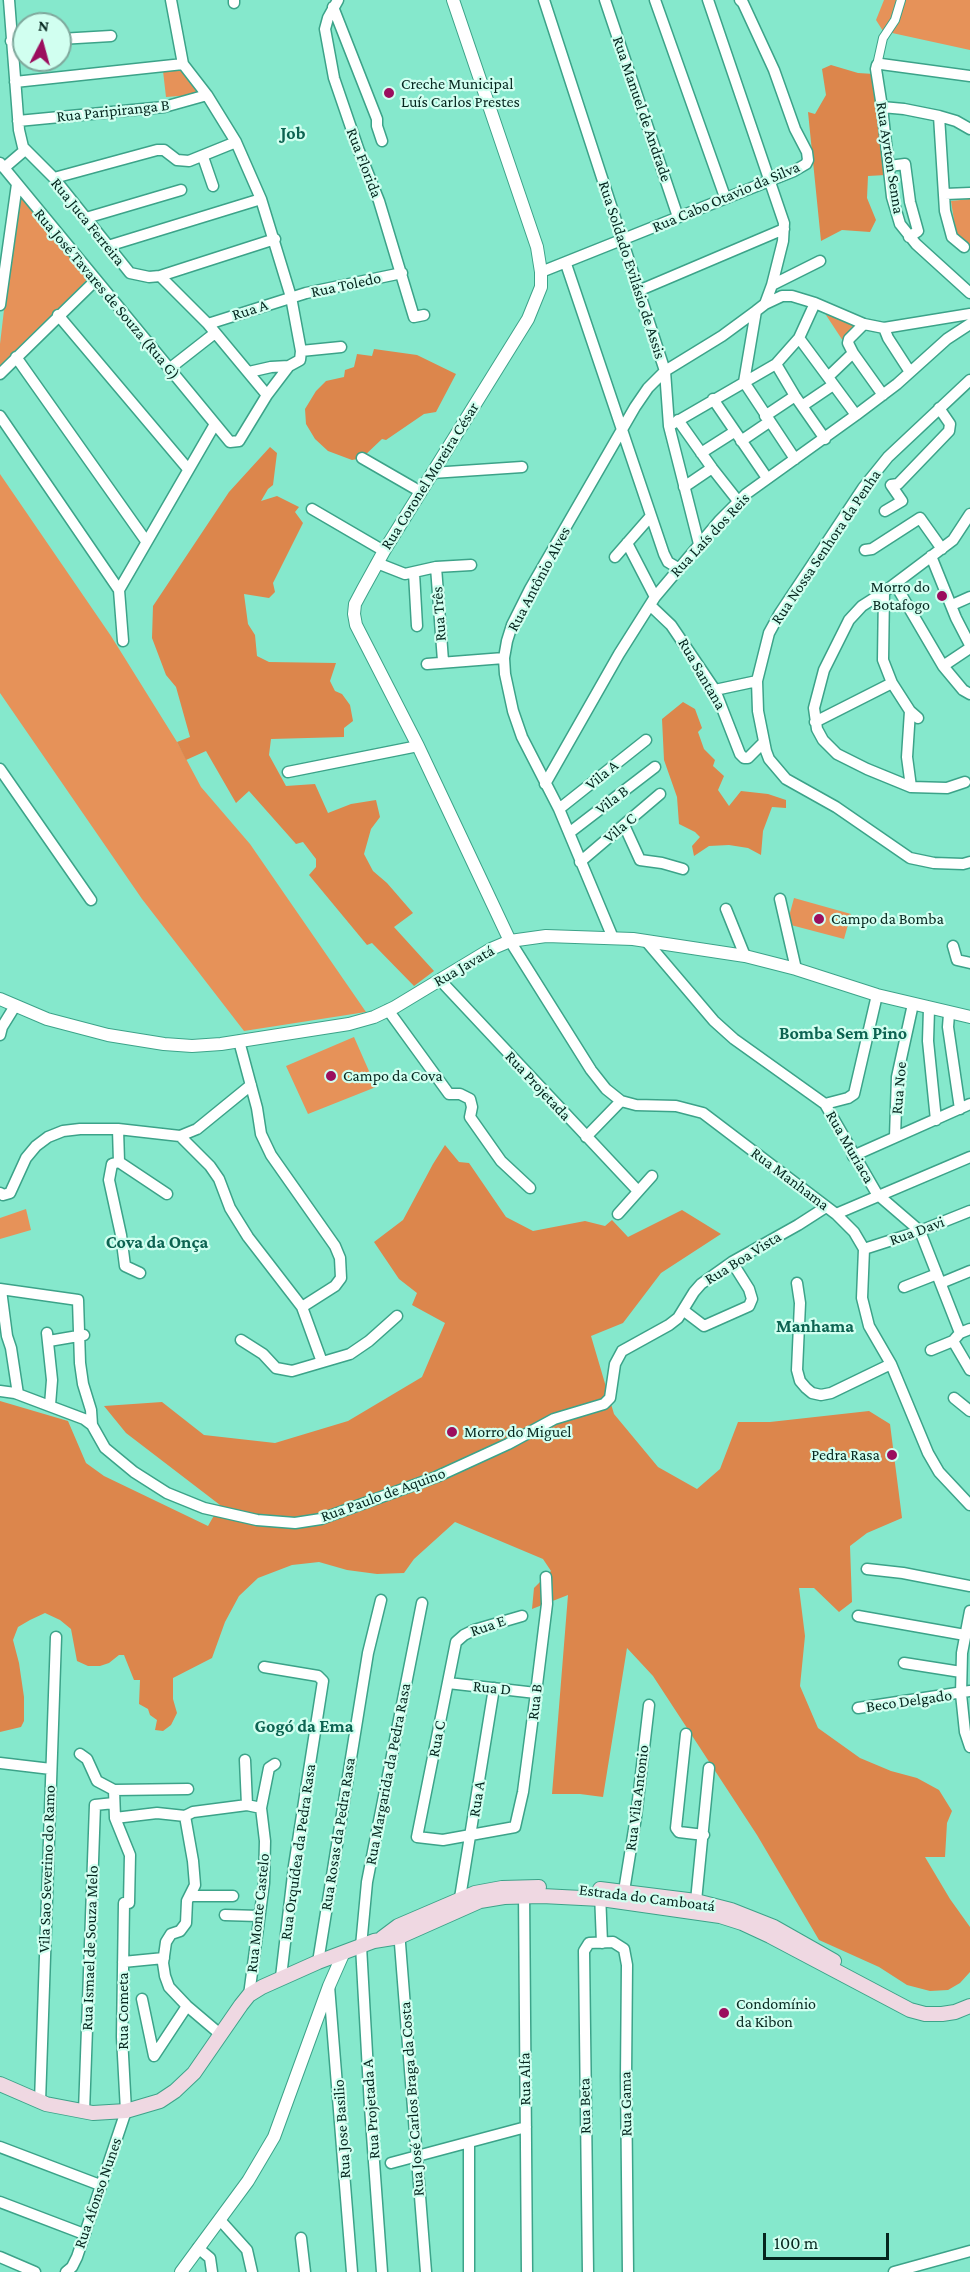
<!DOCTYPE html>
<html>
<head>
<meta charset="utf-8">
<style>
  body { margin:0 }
  #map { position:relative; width:970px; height:2272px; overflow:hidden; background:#85e8cc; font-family:"Crimson Pro",serif }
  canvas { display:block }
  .north { position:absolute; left:12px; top:12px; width:60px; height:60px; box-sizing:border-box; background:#d1fff0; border:2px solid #7fa89c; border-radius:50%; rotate:6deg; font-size:16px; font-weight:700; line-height:24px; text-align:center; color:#05261e }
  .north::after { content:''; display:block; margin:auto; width:21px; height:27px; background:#9b0e5e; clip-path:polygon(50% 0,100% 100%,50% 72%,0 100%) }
  .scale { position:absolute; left:763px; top:2233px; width:126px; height:27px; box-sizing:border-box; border:3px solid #05261e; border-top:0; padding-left:8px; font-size:18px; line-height:21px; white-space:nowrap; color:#05261e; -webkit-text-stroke:4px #d1fff0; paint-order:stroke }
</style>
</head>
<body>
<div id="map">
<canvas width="970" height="2272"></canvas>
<div class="north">N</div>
<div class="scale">100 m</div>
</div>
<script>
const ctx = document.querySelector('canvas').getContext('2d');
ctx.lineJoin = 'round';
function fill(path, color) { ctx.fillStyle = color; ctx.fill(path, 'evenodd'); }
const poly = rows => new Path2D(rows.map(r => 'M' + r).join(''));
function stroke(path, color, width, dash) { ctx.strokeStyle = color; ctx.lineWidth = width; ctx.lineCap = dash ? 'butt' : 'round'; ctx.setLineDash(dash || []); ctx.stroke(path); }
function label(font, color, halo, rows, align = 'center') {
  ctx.font = font + ' "Crimson Pro",serif'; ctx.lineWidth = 4.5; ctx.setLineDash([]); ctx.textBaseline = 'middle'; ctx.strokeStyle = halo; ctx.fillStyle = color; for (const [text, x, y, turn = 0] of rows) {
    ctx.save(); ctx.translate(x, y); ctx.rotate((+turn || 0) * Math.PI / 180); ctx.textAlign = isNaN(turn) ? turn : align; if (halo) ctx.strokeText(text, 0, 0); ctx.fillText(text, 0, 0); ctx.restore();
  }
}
fill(poly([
  [884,0,970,0,970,50,883,31,876,20],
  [179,69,184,71,197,93,180,102,179,96,166,97,163,71],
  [18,191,89,278,0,366,0,344],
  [970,199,970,245,958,246,951,201],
  [826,315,828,315,858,326,843,341],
  [0,474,111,636,177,742,201,787,250,844,366,1012,244,1031,142,899,0,693],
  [794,898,851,914,844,939,787,924],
  [354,1037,376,1087,308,1114,286,1066],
  [26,1209,31,1230,0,1239,0,1218]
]), '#e69259');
fill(poly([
  [831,65,858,73,874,74,886,175,868,176,867,198,876,220,870,232,842,230,821,241,808,112,815,114,826,95,822,69],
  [374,349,417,355,456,374,436,412,424,414,386,440,382,439,362,458,352,460,328,451,315,439,306,424,305,409,316,391,326,381,344,377,345,370,354,367,357,354,372,356],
  [270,447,277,453,273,485,268,489,261,501,277,496,299,507,295,512,303,523,273,583,275,592,269,598,244,594,248,624,255,635,257,656,269,662,336,663,330,681,335,691,342,694,350,705,353,721,344,728,344,737,271,739,269,755,286,786,315,784,328,813,351,804,376,800,380,817,371,829,364,854,373,871,387,883,413,913,394,927,434,971,414,986,372,943,367,945,309,875,316,867,316,859,303,842,296,844,249,791,236,803,206,751,186,760,177,742,190,737,176,687,166,675,152,638,153,606,229,492],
  [683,702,695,709,702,728,698,732,704,749,715,760,713,766,724,776,718,790,729,806,741,791,768,794,786,800,786,808,772,807,763,831,761,855,748,848,729,845,709,846,694,856,692,846,700,837,695,832,679,824,677,797,664,760,662,719],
  [445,1145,459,1162,469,1163,506,1217,533,1231,585,1221,605,1226,612,1220,628,1237,682,1210,721,1234,661,1273,623,1323,591,1336,614,1414,658,1467,697,1489,720,1469,738,1422,770,1422,869,1411,890,1424,902,1518,867,1533,850,1546,852,1602,839,1612,814,1588,799,1588,805,1636,800,1686,818,1728,860,1758,891,1771,917,1778,939,1790,952,1811,947,1823,945,1857,925,1857,950,1899,970,1927,970,1972,960,1983,948,1990,930,1991,907,1985,879,1967,819,1940,757,1835,653,1676,627,1648,603,1797,580,1794,552,1794,568,1595,532,1609,534,1588,551,1571,543,1559,455,1522,414,1559,404,1573,377,1574,347,1570,319,1562,292,1565,258,1578,239,1596,225,1622,212,1658,173,1678,173,1699,177,1713,171,1725,163,1731,155,1730,157,1720,150,1715,148,1709,139,1704,140,1680,134,1680,124,1655,119,1655,109,1663,100,1666,88,1666,77,1661,71,1629,60,1620,45,1613,30,1620,18,1627,13,1640,19,1663,24,1697,24,1721,21,1727,0,1732,0,1401,68,1421,86,1463,104,1476,208,1526,220,1505,126,1433,104,1406,162,1402,204,1435,275,1443,348,1421,422,1377,445,1323,412,1305,417,1293,399,1279,374,1242,403,1220,433,1164]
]), '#dc864c');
const pedestrian = poly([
  [877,65,883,38,895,20,901,0]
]);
const minor = poly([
  [9,0,19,130,23,147,54,178,130,273,149,277,160,276,275,239],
  [171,0,183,64,207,95,236,142,261,199,291,297,301,351,300,360,289,366,271,367,249,372],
  [234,0,234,3],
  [338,0,328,18,325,29,334,78,359,151,379,201,414,317,424,315],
  [544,0,665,371,669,426,699,544],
  [605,0,678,217],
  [655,0,725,197],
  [708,0,784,223,783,241,772,285,765,304,756,311,744,382],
  [333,7,377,119,377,126,382,141],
  [60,39,111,36],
  [11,41,24,40],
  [970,76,881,64,877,65,876,69,882,107,892,197,900,224,916,244,970,293],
  [15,82,183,64],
  [882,107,904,109,939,116,956,121,970,129],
  [939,116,945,211,952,237,964,247],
  [18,121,164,107,207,95],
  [203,157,213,186],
  [0,163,230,442,239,441,267,395,289,366],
  [889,166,905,164,910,202,918,231,909,237],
  [4,168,25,150],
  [54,178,157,150,164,150,177,160,189,161,236,142],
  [945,194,970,193],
  [86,218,181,190],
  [108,246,261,199],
  [566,264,664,554,668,562,678,568],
  [541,272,794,171,806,164,808,160,807,152,795,129,774,70,743,3,740,0],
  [160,276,208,324,267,395],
  [772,285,820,261],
  [638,291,784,229],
  [765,304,782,296,792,296,815,303,864,324,884,328,970,314],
  [0,305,17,184],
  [58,315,188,469],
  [208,324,306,293,402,273],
  [864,324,849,339,848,343,853,353,883,395],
  [884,328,888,338,910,372],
  [799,338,856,415],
  [301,351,341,347],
  [16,357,146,541],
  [776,364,795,396,825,439],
  [169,369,215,333],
  [0,374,96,280],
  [828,377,853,353],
  [970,380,888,457,863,488,780,613,769,633,757,681,758,711,766,751,769,759,786,779,836,807,910,858,934,863,963,864,970,862],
  [744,382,795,459],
  [713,399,767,478],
  [802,406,833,385],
  [0,416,119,590],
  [765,416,795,396],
  [678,420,712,468,738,501],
  [669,426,776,364,799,338,815,303],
  [741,441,769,422],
  [701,453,734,432],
  [362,458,421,492],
  [432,473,522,467],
  [684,487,712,468],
  [312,509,384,551],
  [885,511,902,501,891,485,898,484,949,431,950,424,939,408],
  [627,543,655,597],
  [865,550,872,549,920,518,942,549],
  [931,556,956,618,970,645],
  [615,557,650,517],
  [377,563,405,574,436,567,471,565],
  [436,567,443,661],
  [414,573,417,626],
  [895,584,943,666,963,690,970,694],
  [884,592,883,660,892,683,910,711,918,718],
  [952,605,970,597],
  [651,606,671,625,715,690,740,754,744,758,748,758,764,742],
  [123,641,119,590,215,424],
  [427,664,504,658],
  [943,666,970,648],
  [715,690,757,681],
  [910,711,907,757,911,787],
  [815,722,892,683],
  [0,769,91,900],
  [288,772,418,746],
  [965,782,947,788,911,787,867,769,837,754,823,740,817,729,814,708,824,670,849,620,862,606,884,592,953,540,970,514],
  [545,784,619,654,655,597,720,520,746,494,856,415,897,384,947,339,970,324],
  [559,809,646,740],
  [624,825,640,860,662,863,683,869],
  [569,833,655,767],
  [580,862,660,794],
  [780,899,796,969],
  [726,909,745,956],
  [613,938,559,809,522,737,513,711,505,674,504,658,507,641,512,625,530,589,635,407,648,388,665,371,722,336,756,311],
  [510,941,591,1070,606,1089,621,1101,636,1105,676,1106,703,1113,836,1214,854,1232,864,1249,862,1298,869,1326,891,1364,928,1453,939,1472,970,1505],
  [646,941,714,1021,734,1039,825,1104,877,1194,920,1231,960,1333],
  [953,946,957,960,970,963],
  [440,980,638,1191],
  [929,1009,928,1041,936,1120],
  [388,1010,449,1094,460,1094,470,1099,472,1107,470,1117,501,1161,530,1188],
  [949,1014,948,1027,960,1109],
  [0,1035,2,1027,15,1006],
  [239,1041,257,1108,261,1134,271,1155,335,1246,340,1258,341,1278,335,1286,302,1307],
  [825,1104,848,1098,854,1094,877,995],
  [118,1129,119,1162,167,1194],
  [180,1136,210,1166,219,1179,230,1208,248,1237,302,1307,322,1362],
  [586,1137,621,1101],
  [895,1137,897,1077,913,1004],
  [853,1156,970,1104],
  [119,1162,112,1164,109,1180,121,1235,125,1266,140,1273],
  [0,1193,3,1195,10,1193,26,1158,36,1146,48,1137,63,1131,80,1129,118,1129,180,1136,197,1129,251,1085],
  [618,1214,652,1176],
  [836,1214,970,1157],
  [864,1249,920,1231,970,1211],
  [797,1283,800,1303,797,1370,800,1381,806,1388,812,1393,821,1395,831,1393,891,1364],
  [941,1283,970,1271],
  [904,1287,937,1274],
  [0,1289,78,1300,80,1363,83,1384,91,1410,92,1425],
  [1,1290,7,1336,11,1348,18,1394],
  [683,1310,704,1326,749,1306,752,1299,749,1289,732,1262],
  [47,1333,52,1380,50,1405],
  [241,1340,263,1354,276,1368,292,1371,350,1354,369,1341,397,1316],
  [49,1341,84,1335],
  [953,1341,970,1370],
  [931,1350,953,1341,960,1333,970,1329],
  [0,1391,15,1393,84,1419,92,1425,105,1448,134,1472,167,1493,204,1508,257,1520,295,1523,321,1519,436,1477,508,1444,554,1419,604,1404,610,1398,615,1364,622,1351,669,1325,678,1318,694,1292,701,1284,732,1262,798,1225,826,1207],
  [954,1398,970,1411],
  [867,1569,903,1573,970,1586],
  [970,1611,962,1653,961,1694,965,1732,970,1747],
  [522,1616,474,1630,464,1635,456,1642,417,1837,443,1840,515,1827,523,1792,536,1693,547,1604,546,1577],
  [858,1616,965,1635],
  [904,1663,961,1672],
  [264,1667,318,1676,323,1681,294,1866,281,1977],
  [448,1683,536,1693],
  [858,1708,970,1691],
  [686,1734,676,1828,679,1832,704,1835],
  [80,1754,87,1759,97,1781,114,1790,188,1789],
  [245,1760,247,1805],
  [0,1763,51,1769],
  [185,1816,193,1861,195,1885,187,1901,186,1923,180,1931,171,1934,166,1942,163,1963,165,1976,169,1987,187,2006,220,2034],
  [115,1818,157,1813,185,1816,193,1812,247,1805,261,1808],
  [524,1890,527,2272],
  [624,1891,636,1817,649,1705],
  [600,1893,602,1943],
  [190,1896,233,1896],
  [696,1901,709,1768],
  [459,1904,494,1688],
  [225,1915,259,1916],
  [399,1931,426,2272],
  [123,1962,164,1958],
  [318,1962,368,1653,381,1600],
  [329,1986,352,2272],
  [249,1995,264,1883,265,1841,261,1808,269,1768,275,1764],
  [142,1999,154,2056],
  [154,2056,187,2006],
  [40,2102,56,1637],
  [84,2112,95,1805,114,1803],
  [469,2143,469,2272],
  [0,2147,100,2185],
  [391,2163,526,2127],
  [0,2202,84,2234],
  [220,2220,247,2250,252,2272],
  [301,2238,305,2272],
  [198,2248,210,2258,212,2272],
  [0,2257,35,2272],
  [66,2272,72,2267,77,2257,126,2111,122,2037,124,1903,129,1903,130,1855,115,1818,114,1790],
  [382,2272,370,2107,361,1946,367,1882,422,1603],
  [588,2272,584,1951,589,1943,613,1942,624,1949,627,1965,626,2076,628,2272],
  [894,2272,970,2251]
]);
const tertiary = poly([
  [453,0,537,247,541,272,541,287,528,319,384,551,363,589,355,604,354,614,356,625,418,746,510,941],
  [0,999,47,1019,108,1035,164,1044,192,1046,221,1044,349,1024,374,1017,395,1007,491,949,510,941,546,936,633,939,745,956,796,969,877,995,970,1017],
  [181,2272,248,2181,274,2137,329,1986,344,1952]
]);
const secondary = poly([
  [600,1889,696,1901,731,1910,774,1927,834,1961],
  [382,1938,398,1926,475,1893,502,1888,539,1887],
  [0,2084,46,2104,93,2113,126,2111,160,2101,175,2091,194,2073,241,2005,249,1995,262,1987,318,1962,374,1941,399,1937,480,1901,504,1897,542,1896,601,1899,720,1916,742,1923,770,1936,910,2010,925,2014,942,2014,955,2012,970,2006]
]);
stroke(pedestrian, '#3ca389', 10);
stroke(minor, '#3ca389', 13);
stroke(tertiary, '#3ca389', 14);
stroke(secondary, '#3ca389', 16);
stroke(pedestrian, '#fff', 8);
stroke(minor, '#fff', 10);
stroke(tertiary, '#fff', 12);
stroke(secondary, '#efd8e2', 14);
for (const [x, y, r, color] of [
  [389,93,6,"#9b0e5e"],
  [942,596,6,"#9b0e5e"],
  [819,919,6,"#9b0e5e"],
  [331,1076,6,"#9b0e5e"],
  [452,1432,6,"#9b0e5e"],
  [892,1455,6,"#9b0e5e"],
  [724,2013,6,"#9b0e5e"]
]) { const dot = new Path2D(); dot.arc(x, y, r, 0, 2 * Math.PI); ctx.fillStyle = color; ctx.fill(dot); stroke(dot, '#d1fff0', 2); }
label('16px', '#05261e', '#d1fff0', [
  ["Creche Municipal",401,84],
  ["Luís Carlos Prestes",401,102],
  ["Morro do",930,587,"right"],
  ["Botafogo",930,605,"right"],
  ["Campo da Bomba",831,919],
  ["Campo da Cova",343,1076],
  ["Morro do Miguel",464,1432],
  ["Pedra Rasa",880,1455,"right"],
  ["Condomínio",736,2004],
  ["da Kibon",736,2022]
], 'left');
label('16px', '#05261e', '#d1fff0', [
  ["Rua Manuel de Andrade",642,109,71],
  ["Rua Paripiranga B",113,111,-6],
  ["Rua Ayrton Senna",890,158,81],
  ["Rua Florida",364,163,69],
  ["Rua Cabo Otavio da Silva",726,197,-23],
  ["Rua Juca Ferreira",88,222,51],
  ["Rua Soldado Evilásio de Assis",632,270,72],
  ["Rua Toledo",346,285,-12],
  ["Rua José Tavares de Souza (Rua G)",107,294,50],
  ["Rua A",250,310,-18],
  ["Rua Coronel Moreira César",430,476,-58],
  ["Rua Laís dos Reis",710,535,-47],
  ["Rua Nossa Senhora da Penha",826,547,-56],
  ["Rua Antônio Alves",539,579,-62],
  ["Rua Três",439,614,-94],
  ["Rua Santana",702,674,60],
  ["Vila A",602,775,-39],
  ["Vila B",612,800,-37],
  ["Vila C",620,828,-40],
  ["Rua Javatá",464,966,-30],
  ["Rua Projetada",538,1086,47],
  ["Rua Noe",899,1088,-85],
  ["Rua Muriaca",850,1147,60],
  ["Rua Manhama",790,1179,37],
  ["Rua Davi",917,1231,-20],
  ["Rua Boa Vista",743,1258,-32],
  ["Rua Paulo de Aquino",383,1495,-20],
  ["Rua E",488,1626,-19],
  ["Rua D",492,1688,6],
  ["Beco Delgado",909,1701,-8],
  ["Rua B",535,1702,-83],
  ["Rua C",437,1739,-79],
  ["Rua Margarida da Pedra Rasa",388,1774,-79],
  ["Rua Vila Antonio",637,1798,-83],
  ["Rua A",477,1799,-81],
  ["Rua Rosas da Pedra Rasa",338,1834,-81],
  ["Rua Orquídea da Pedra Rasa",298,1852,-82],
  ["Vila Sao Severino do Ramo",47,1869,-88],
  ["Estrada do Camboatá",647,1898,7],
  ["Rua Monte Castelo",258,1913,-84],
  ["Rua Ismael de Souza Melo",90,1948,-88],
  ["Rua Cometa",123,2011,-90],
  ["Rua Alfa",525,2079,-91],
  ["Rua José Carlos Braga da Costa",412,2099,-94],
  ["Rua Gama",626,2104,-91],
  ["Rua Beta",585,2106,-91],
  ["Rua Projetada A",371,2109,-94],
  ["Rua Jose Basilio",342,2129,-94],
  ["Rua Afonso Nunes",98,2193,-71]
]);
label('bold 18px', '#0c6351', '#d1fff0', [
  ["Job",293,133],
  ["Bomba Sem Pino",843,1033],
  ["Cova da Onça",157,1242],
  ["Manhama",815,1326],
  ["Gogó da Ema",304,1726]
]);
</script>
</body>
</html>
